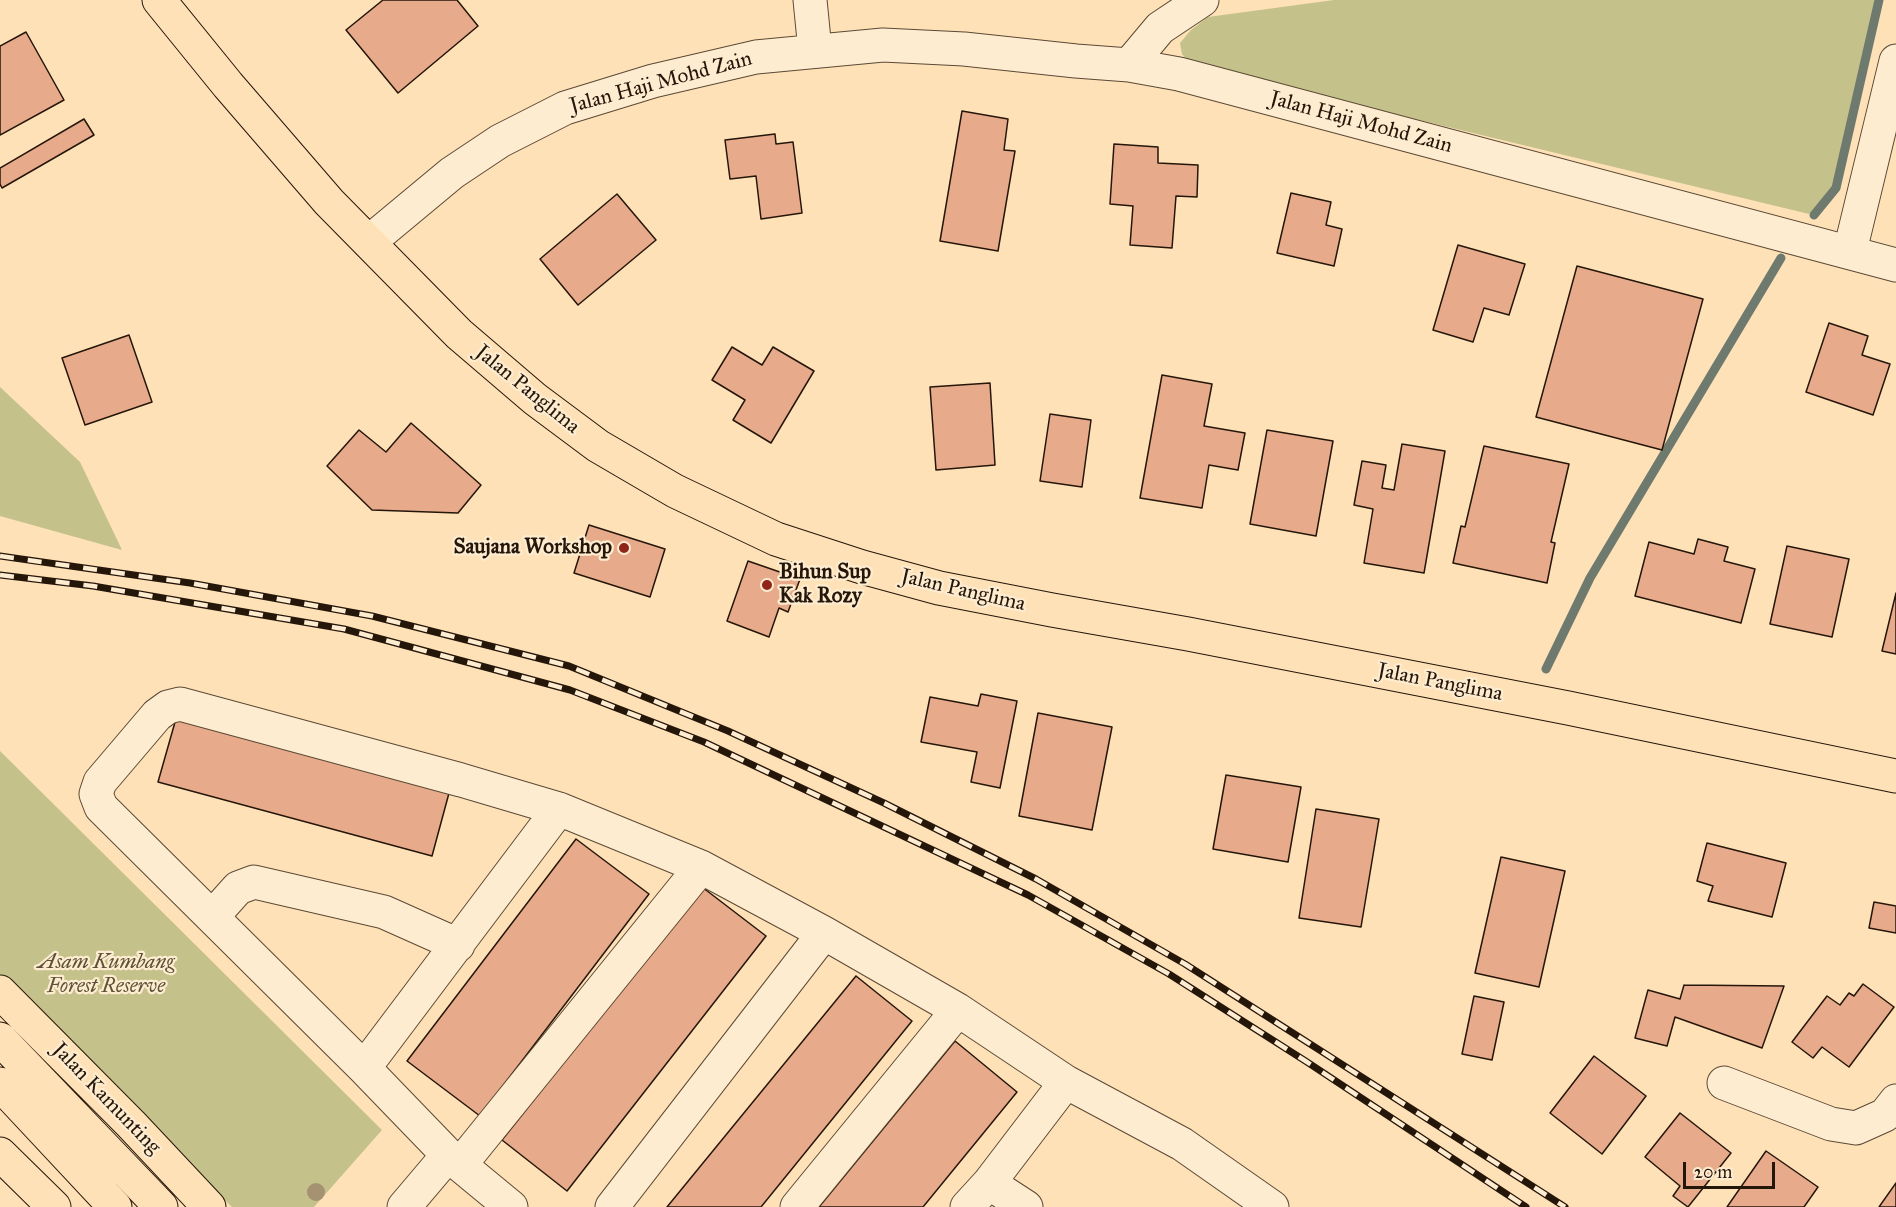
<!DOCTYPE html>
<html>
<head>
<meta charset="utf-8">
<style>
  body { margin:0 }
  #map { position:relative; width:1896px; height:1207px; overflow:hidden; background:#fee1b7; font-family:"IM FELL Great Primer",serif }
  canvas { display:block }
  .scale { position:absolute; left:1683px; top:1162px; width:92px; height:27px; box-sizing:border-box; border:3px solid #25160a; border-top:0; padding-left:8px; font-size:18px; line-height:21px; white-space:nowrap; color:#25160a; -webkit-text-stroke:4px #feecd0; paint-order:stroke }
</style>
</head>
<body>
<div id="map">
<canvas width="1896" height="1207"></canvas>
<div class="scale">20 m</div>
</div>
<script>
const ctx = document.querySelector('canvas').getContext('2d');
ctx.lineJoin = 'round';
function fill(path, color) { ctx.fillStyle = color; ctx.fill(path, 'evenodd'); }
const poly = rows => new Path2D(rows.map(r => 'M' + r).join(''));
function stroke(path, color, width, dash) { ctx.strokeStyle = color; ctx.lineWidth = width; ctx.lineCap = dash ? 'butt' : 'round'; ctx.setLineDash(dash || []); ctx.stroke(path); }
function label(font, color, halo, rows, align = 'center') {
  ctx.font = font + ' "IM FELL Great Primer",serif'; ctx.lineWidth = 4.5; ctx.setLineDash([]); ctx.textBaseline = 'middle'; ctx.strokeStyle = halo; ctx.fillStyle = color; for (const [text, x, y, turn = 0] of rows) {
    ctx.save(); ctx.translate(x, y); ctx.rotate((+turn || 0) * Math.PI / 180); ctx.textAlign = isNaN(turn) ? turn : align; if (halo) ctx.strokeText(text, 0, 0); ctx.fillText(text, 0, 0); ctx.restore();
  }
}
fill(poly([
  [1334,0,1877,0,1835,187,1809,214,1191,65,1182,54,1180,43,1191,30,1208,17],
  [0,387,80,462,122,550,0,516],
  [0,751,382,1130,314,1207,232,1207,0,990]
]), '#c4c18b');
stroke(poly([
  [1814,215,1836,188,1879,0],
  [1546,669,1590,578,1781,258]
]), '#6f7a6f', 9);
const building = poly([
  [383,0,457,0,478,26,398,93,346,30,383,0],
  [26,32,64,100,0,135,0,46,26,32],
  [962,111,1008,119,1004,150,1015,151,998,251,940,241,962,111],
  [84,119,94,135,2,188,0,184,0,168,84,119],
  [775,134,776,144,793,142,802,213,761,219,756,176,730,179,725,140,775,134],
  [1114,144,1158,147,1158,163,1198,165,1197,197,1176,196,1172,248,1130,245,1133,206,1110,204,1114,144],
  [1291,193,1331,202,1326,225,1342,229,1334,266,1277,253,1291,193],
  [617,194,656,240,578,305,540,259,617,194],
  [1458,245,1525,264,1509,315,1484,308,1473,342,1433,330,1458,245],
  [1577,266,1703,299,1662,450,1536,417,1577,266],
  [1829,323,1868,336,1862,355,1890,364,1873,415,1806,392,1829,323],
  [129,335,152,402,85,425,62,358,129,335],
  [732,347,762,365,773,347,814,371,771,443,733,420,745,400,712,380,732,347],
  [1162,375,1212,384,1204,426,1245,433,1238,470,1209,465,1202,508,1140,498,1162,375],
  [990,383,995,465,936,470,930,387,990,383],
  [1050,414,1091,420,1082,487,1040,481,1050,414],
  [411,423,481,485,458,513,372,510,327,466,359,430,386,452,411,423],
  [1267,430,1333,441,1316,536,1250,524,1267,430],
  [1402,444,1445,451,1424,573,1364,563,1373,509,1354,505,1362,461,1386,465,1382,488,1394,490,1402,444],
  [1484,446,1569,464,1551,542,1555,543,1547,583,1453,563,1461,526,1465,527,1484,446],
  [589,525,665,549,650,597,574,573,589,525],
  [1698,539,1728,547,1724,561,1755,569,1741,623,1635,596,1649,542,1694,554,1698,539],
  [1787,546,1849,559,1832,637,1770,624,1787,546],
  [748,561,800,579,788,612,779,608,769,637,727,621,748,561],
  [1896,593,1896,654,1882,651,1896,593],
  [981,694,1017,701,1000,788,971,782,977,752,921,742,930,697,978,706,981,694],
  [179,708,452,782,432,856,158,782,179,708],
  [1038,713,1112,727,1092,830,1019,816,1038,713],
  [1226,775,1301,787,1288,862,1213,849,1226,775],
  [1316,809,1379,819,1361,927,1299,918,1316,809],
  [576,839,649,894,480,1116,407,1061,576,839],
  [1707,843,1786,863,1772,917,1708,901,1713,886,1697,881,1707,843],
  [1501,857,1565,871,1539,987,1475,973,1501,857],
  [702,887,766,936,567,1191,502,1140,702,887],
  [1874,902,1896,906,1896,933,1869,928,1874,902],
  [856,976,912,1021,761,1207,667,1207,856,976],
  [1863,984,1894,1007,1849,1067,1822,1047,1813,1058,1792,1042,1827,996,1840,1005,1849,993,1854,996,1863,984],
  [1684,985,1784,986,1762,1048,1675,1017,1667,1046,1635,1038,1648,990,1680,999,1684,985],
  [1474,996,1504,1002,1492,1060,1462,1054,1474,996],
  [955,1041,1017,1092,923,1207,819,1207,955,1041],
  [1594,1056,1646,1096,1602,1154,1550,1113,1594,1056],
  [1680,1113,1731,1153,1688,1207,1673,1196,1680,1186,1645,1157,1680,1113],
  [1766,1151,1818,1187,1804,1207,1727,1207,1766,1151],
  [1896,1183,1896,1207,1879,1207,1896,1183]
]);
fill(building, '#e7ab8b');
stroke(building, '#25160a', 1.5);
const minor = poly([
  [810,0,815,50],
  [1129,65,1160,28,1202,0],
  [369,242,452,173,500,141,565,108,653,81,756,57,883,45,964,49,1076,61,1129,65,1179,74,1896,265],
  [1850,251,1896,61],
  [212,917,238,888,254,882,384,912,458,945],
  [364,1068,559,809],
  [1724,1083,1831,1124,1856,1128,1885,1115,1896,1101],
  [460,1165,701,867],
  [989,1183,1026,1207],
  [404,1207,448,1155],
  [511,1207,448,1155,364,1068,101,807,96,794,100,782,157,715,168,707,180,704,461,780,559,809,701,867,824,933,958,1010,1066,1082,1182,1144,1272,1207],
  [612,1207,824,933],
  [797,1207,958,1010],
  [967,1207,989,1183,1066,1082]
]);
const major = poly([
  [159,0,228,85,329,202,459,334,535,399,598,446,675,491,776,539,862,567,939,588,1052,610,1188,634,1568,708,1896,776],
  [0,992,131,1124,209,1207],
  [0,1039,161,1207],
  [0,1084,115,1207],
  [0,1154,54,1207]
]);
stroke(minor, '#5b4935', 35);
stroke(major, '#25160a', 35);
stroke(minor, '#feecd0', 33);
stroke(major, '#fee1b7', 33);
const rail = poly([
  [0,556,190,583,372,616,569,666,728,731,884,803,1036,879,1185,964,1565,1207],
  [0,575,93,586,344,629,570,690,704,742,1028,895,1169,974,1307,1062,1526,1207]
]);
stroke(rail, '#25160a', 7);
stroke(rail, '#feecd0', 4.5, [14]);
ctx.fillStyle = '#a59271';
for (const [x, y] of [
  [316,1192]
]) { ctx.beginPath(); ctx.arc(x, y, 9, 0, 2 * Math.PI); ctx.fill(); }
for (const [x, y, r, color] of [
  [624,548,6,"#8f2418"],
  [767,585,6,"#8f2418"]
]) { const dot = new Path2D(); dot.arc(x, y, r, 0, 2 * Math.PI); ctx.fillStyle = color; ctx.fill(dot); stroke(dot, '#feecd0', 2); }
label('21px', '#25160a', '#feecd0', [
  ["Jalan Haji Mohd Zain",661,83,-15],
  ["Jalan Haji Mohd Zain",1361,123,15],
  ["Jalan Panglima",527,390,39],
  ["Jalan Panglima",963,591,13],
  ["Jalan Panglima",1440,683,11],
  ["Jalan Kamunting",106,1099,46]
]);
label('bold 21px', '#25160a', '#feecd0', [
  ["Saujana Workshop",612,548],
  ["Bihun Sup",779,573,"left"],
  ["Kak Rozy",779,597,"left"]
], 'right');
label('italic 21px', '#5d5237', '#feecd0', [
  ["Asam Kumbang",106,963],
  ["Forest Reserve",106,987]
]);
</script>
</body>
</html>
